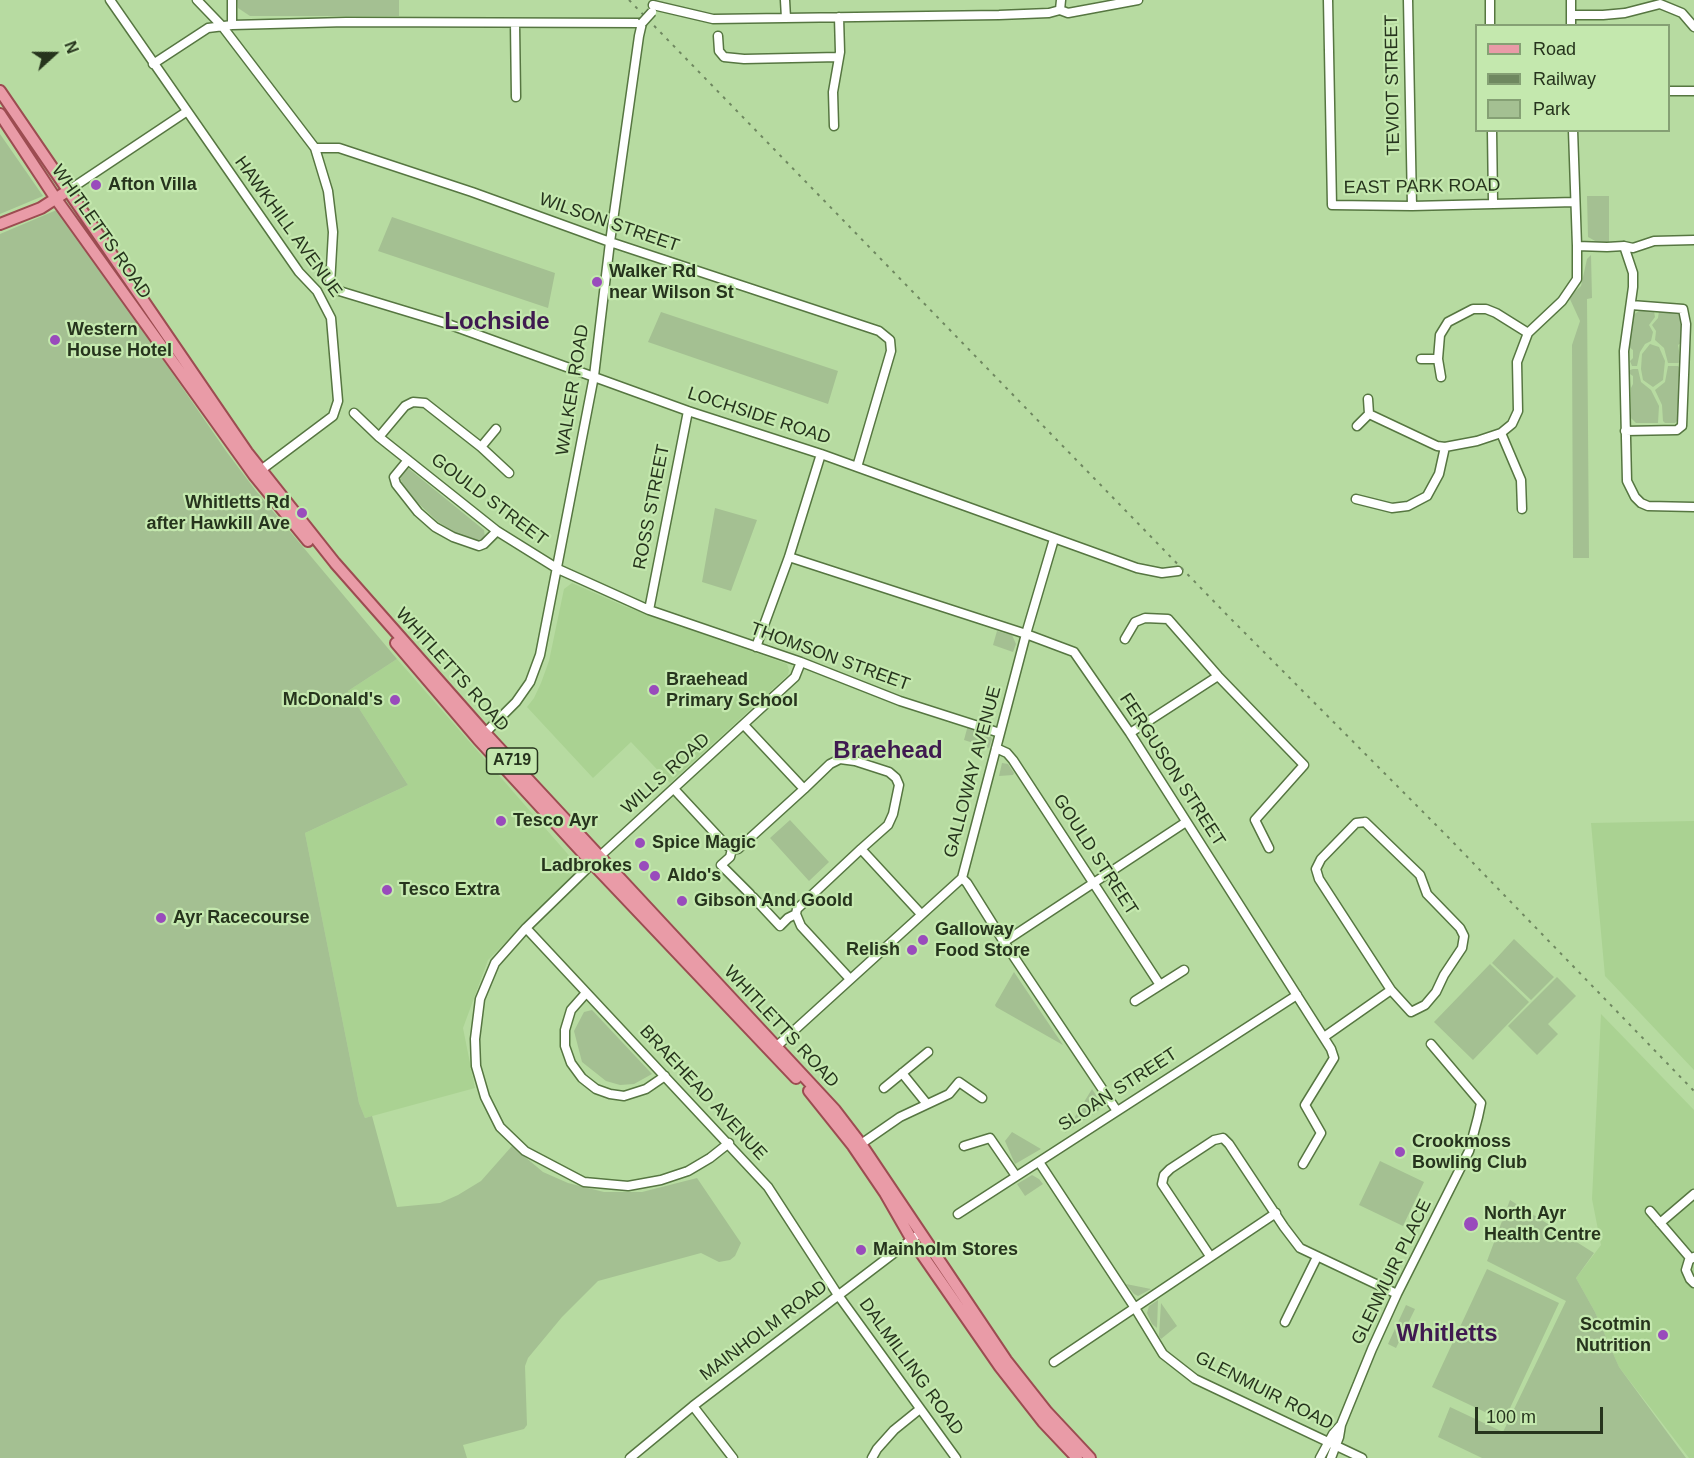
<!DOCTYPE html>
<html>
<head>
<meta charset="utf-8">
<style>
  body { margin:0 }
  #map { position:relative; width:1694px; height:1458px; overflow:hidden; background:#b7dba1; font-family:Helvetica,sans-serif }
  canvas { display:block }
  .legend { position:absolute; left:1475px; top:24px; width:195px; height:108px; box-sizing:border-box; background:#c4e8ae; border:2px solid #85a074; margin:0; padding:8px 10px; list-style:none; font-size:18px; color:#26341d }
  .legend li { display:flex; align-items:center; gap:12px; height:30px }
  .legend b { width:30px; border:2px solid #85a074 }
  .north { position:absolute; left:24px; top:24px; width:60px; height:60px; -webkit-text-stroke:4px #c4e8ae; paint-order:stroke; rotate:69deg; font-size:16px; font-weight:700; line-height:24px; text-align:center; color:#26341d }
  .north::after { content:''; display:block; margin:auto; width:21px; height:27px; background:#26341d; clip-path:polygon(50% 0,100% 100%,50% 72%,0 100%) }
  .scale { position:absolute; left:1475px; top:1407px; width:128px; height:27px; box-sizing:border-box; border:3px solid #26341d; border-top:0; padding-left:8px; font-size:18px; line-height:21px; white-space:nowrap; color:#26341d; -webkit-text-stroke:4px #c4e8ae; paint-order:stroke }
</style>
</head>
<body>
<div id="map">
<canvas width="1694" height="1458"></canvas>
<ul class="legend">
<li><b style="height:8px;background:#e99ba7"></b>Road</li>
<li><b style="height:8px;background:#6f8860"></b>Railway</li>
<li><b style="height:16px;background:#a4c092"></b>Park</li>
</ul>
<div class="north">N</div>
<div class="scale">100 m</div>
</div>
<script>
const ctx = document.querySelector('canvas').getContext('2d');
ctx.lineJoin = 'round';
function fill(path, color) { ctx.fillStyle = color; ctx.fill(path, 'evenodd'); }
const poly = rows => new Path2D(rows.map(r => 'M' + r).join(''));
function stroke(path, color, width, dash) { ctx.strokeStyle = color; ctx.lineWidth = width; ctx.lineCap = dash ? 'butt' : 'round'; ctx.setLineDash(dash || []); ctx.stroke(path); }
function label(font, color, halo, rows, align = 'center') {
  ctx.font = font + ' Helvetica,sans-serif'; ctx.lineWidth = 4.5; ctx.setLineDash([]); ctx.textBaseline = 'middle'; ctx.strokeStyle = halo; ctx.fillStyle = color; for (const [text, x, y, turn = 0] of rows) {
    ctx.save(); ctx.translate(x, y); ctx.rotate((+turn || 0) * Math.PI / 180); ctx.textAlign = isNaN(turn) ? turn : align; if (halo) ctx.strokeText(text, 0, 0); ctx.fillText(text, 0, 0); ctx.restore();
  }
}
fill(poly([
  [572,583,624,606,787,664,789,670,788,675,670,783,631,742,593,778,527,707,534,698,541,683,549,661,564,589],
  [397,659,580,868,488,960,463,1028,475,1088,365,1118,359,1103,305,833,408,785,348,691],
  [1694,821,1694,1070,1605,976,1591,823],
  [1601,1014,1694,1110,1694,1458,1689,1458,1619,1367,1595,1312,1576,1278,1601,1245,1592,1199]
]), '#aad292');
fill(poly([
  [237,0,399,0,399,16,250,16,238,8],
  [0,134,43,196,0,214],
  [1587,196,1609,196,1609,242,1597,242,1588,237],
  [59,209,226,451,256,491,397,659,348,691,408,785,305,833,359,1103,365,1118,372,1116,397,1207,440,1203,458,1195,481,1181,512,1146,543,1172,568,1183,604,1192,642,1192,697,1178,741,1243,735,1256,730,1260,719,1262,701,1253,598,1281,562,1317,528,1358,525,1366,527,1425,524,1429,463,1445,467,1458,0,1458,0,234],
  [392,217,555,273,548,308,378,251],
  [1591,255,1592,298,1587,299,1589,558,1573,558,1572,345,1580,321,1569,297,1581,286,1587,259],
  [1639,311,1654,311,1655,317,1649,325,1653,332,1651,341,1645,344,1640,352,1637,366,1632,366,1630,361,1633,358,1633,350,1629,347,1633,315],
  [1659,311,1677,311,1681,318,1681,343,1678,345,1681,362,1678,363,1668,363,1664,348,1655,340,1656,331,1652,325,1658,318],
  [661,312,838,371,828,404,648,342],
  [1650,344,1659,347,1665,361,1663,380,1653,387,1643,380,1641,369,1642,354],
  [1668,366,1678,366,1681,369,1679,419,1675,423,1665,423,1663,421,1662,405,1655,390,1665,382],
  [1633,369,1638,369,1641,382,1651,390,1659,406,1658,423,1636,423,1631,418,1631,388,1633,384,1633,376,1630,374,1630,370],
  [408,468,484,530,485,537,480,542,454,535,452,531,437,521,418,503,414,503,402,483,400,476],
  [715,508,757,520,731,591,702,582],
  [997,631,1012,635,1016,644,1013,652,993,645],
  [968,725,987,731,992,739,989,748,964,740],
  [1002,763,1008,764,1014,773,1013,775,999,776],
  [790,820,829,862,809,881,770,838],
  [1514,939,1554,977,1531,1000,1492,963],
  [1490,964,1529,1002,1473,1060,1434,1022],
  [1014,972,1063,1045,996,1007,995,1005],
  [1557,977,1576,996,1548,1024,1558,1034,1537,1055,1508,1026],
  [592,1010,652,1074,634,1084,620,1085,606,1081,582,1062,574,1031,584,1012],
  [1092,1089,1100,1101,1099,1110,1065,1133],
  [1012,1132,1041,1149,1015,1164,1005,1141],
  [1380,1161,1424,1182,1403,1226,1359,1205],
  [1032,1175,1039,1179,1043,1184,1025,1196,1017,1184],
  [1510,1200,1594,1253,1576,1278,1595,1312,1619,1367,1686,1458,1482,1458,1438,1437,1450,1407,1503,1432,1566,1301,1487,1261],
  [1487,1269,1559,1303,1504,1421,1432,1387],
  [1126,1284,1151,1289,1138,1296,1134,1294],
  [1158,1300,1157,1328,1152,1324,1147,1313,1149,1306],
  [1161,1303,1177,1326,1161,1339,1159,1336],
  [1406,1305,1415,1309,1396,1348,1388,1344]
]), '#a4c092');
const minor = poly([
  [110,0,299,272,317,291,331,318,338,401,333,416,261,470],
  [197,0,222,26,315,148,328,191,333,232,330,285,336,290,445,323,688,411,821,454,1137,568,1162,573,1178,571],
  [232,0,232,25],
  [785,0,786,18],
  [1328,0,1332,205,1412,206,1575,202],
  [1408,0,1412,206],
  [1490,0,1490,26],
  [1571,0,1571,26],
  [653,5,713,19,999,15,1049,13,1060,10],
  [1060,10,1068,13,1138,0],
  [1060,10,1061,0],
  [1571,15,1603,15,1625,13,1660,4,1682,13,1694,27],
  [515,23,516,97],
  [718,36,719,51,724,57,744,59,839,57],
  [153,64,208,28,232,25,346,22,642,23,639,36,610,242,594,376,540,655,530,682,516,702,482,736],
  [1668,91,1694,91],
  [834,126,833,92,840,52,839,17],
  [1492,130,1493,202],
  [315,148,339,148,472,192,610,242,879,331,890,340,891,351,857,467],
  [69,190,186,112],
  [1577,246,1607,247,1624,246,1633,248,1654,241,1694,240],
  [1624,246,1633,273,1633,287,1624,351,1627,481,1635,497,1641,503,1648,506,1694,507],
  [1421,359,1438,359,1440,335,1448,322,1473,309,1486,309,1496,313,1528,333],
  [1438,359,1441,377],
  [354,413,379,437,497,531,558,569,649,610,801,662,900,701,1000,733],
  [1369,414,1437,446,1445,447,1477,441,1501,433,1512,424,1518,411,1517,362,1528,333,1562,301,1577,279,1577,246,1573,130],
  [1357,426,1369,414,1368,399],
  [1625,431,1677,430,1682,426,1686,324,1683,309,1631,305],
  [1501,433,1521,480,1522,509],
  [379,437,405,406,413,402,425,403,481,447,509,473],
  [481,447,496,429],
  [408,460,394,477,396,484,418,512,435,527,453,537,479,546,484,544,497,531],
  [1356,499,1392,508,1408,506,1427,496,1439,474,1445,447],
  [789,557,1026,634,1074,652,1130,733,1331,1049,1334,1058,1305,1105,1321,1133,1303,1164],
  [649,610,688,411],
  [1125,639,1135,622,1145,618,1168,619,1218,676,1304,765,1255,820,1269,848],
  [756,647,789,557,821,454],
  [744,725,804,789,830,764,840,759,855,761,889,772,896,778,899,785,893,814,888,825,861,849,921,914],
  [1130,733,1218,676],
  [996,748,1007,753,1013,760,1160,985],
  [674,789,725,844,732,849,738,849,804,789],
  [1365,822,1420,875,1427,894,1460,928,1464,936,1462,948,1444,975,1436,992,1425,1005,1411,1012,1391,990,1319,879,1316,869,1321,859,1356,823,1365,822],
  [732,849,730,857,721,865,750,894],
  [962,878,967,883,1004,942,1117,1111],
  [753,897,780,926,788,918,796,914],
  [526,928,768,1187,838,1295,956,1458],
  [1004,942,1186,822],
  [850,979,801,926,796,914,797,909,861,849],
  [586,993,571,1010,565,1030,565,1046,571,1063,582,1078,596,1089,610,1094,624,1096,646,1089,665,1076],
  [1135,1001,1184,970],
  [1324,1037,1391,990],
  [777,1046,962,878,1026,634,1054,539],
  [902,1073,927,1104],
  [884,1088,928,1052],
  [729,1143,710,1158,688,1171,661,1180,628,1186,584,1182,525,1151,500,1127,485,1097,476,1066,475,1039,480,999,495,963,526,928,600,856,795,677,801,662],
  [861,1144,900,1117,949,1094,959,1082,982,1098],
  [964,1146,990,1138,1016,1176],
  [1039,1162,1135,1308,1163,1354,1195,1379,1362,1458],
  [1650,1211,1691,1259],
  [958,1214,1297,995],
  [1660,1223,1694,1194],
  [1210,1256,1162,1184,1164,1175,1170,1169,1214,1140,1223,1138,1229,1144,1284,1227,1300,1248,1397,1294],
  [1694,1257,1689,1260,1686,1270,1690,1279,1694,1283],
  [1285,1322,1317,1257],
  [1054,1362,1276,1213],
  [693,1406,733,1458],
  [630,1458,693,1406,915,1237],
  [872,1458,877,1449,894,1430,920,1409],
  [1320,1458,1333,1434,1340,1426],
  [1331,1458,1339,1437,1341,1425,1372,1349,1397,1294,1469,1151,1478,1117,1481,1103,1431,1044]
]);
const major = poly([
  [0,91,247,452,335,563,485,733,835,1110,861,1144,1006,1360,1047,1412,1090,1458],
  [0,114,56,199,254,475,308,541],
  [0,224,41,208,69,190],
  [396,643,478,739,593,864,796,1078],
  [809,1091,853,1146,885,1193,912,1240,1000,1367,1043,1422,1077,1458]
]);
stroke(minor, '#567641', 11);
stroke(major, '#9c4c51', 14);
stroke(minor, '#fff', 8);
stroke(major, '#e99ba7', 10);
stroke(poly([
  [629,0,1231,619,1447,836,1694,1091]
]), '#6f8860', 2, [3, 6]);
const minorBridge = poly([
  [642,23,652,12]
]);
stroke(minorBridge, '#567641', 11, []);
stroke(minorBridge, '#fff', 8);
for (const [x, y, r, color] of [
  [96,185,6,"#994bbc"],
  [597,282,6,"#994bbc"],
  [55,340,6,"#994bbc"],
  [302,513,6,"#994bbc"],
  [654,690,6,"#994bbc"],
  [395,700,6,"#994bbc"],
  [501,821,6,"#994bbc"],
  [640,843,6,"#994bbc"],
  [644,866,6,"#994bbc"],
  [655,876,6,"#994bbc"],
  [387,890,6,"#994bbc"],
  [682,901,6,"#994bbc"],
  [161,918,6,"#994bbc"],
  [923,940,6,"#994bbc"],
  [912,950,6,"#994bbc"],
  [1400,1152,6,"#994bbc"],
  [1471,1224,8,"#994bbc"],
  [861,1250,6,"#994bbc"],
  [1663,1335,6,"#994bbc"]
]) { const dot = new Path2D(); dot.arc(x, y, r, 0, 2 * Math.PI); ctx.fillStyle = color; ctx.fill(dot); stroke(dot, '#c4e8ae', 2); }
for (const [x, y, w] of [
  [512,761,51]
]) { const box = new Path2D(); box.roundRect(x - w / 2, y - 13, w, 26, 4.5); ctx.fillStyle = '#c4e8ae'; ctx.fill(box); stroke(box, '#26341d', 1.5); }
label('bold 16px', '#26341d', null, [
  ["A719",512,761]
]);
label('18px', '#26341d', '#c4e8ae', [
  ["TEVIOT STREET",1393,85,-91],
  ["EAST PARK ROAD",1422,187,-1],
  ["WILSON STREET",609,223,19],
  ["HAWKHILL AVENUE",288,227,54],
  ["WHITLETTS ROAD",101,232,55],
  ["WALKER ROAD",573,390,-81],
  ["LOCHSIDE ROAD",759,416,18],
  ["GOULD STREET",489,500,37],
  ["ROSS STREET",652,507,-79],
  ["THOMSON STREET",830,657,20],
  ["WHITLETTS ROAD",452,670,48],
  ["FERGUSON STREET",1172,770,57],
  ["GALLOWAY AVENUE",973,772,-75],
  ["WILLS ROAD",666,774,-42],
  ["GOULD STREET",1095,855,57],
  ["WHITLETTS ROAD",781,1027,47],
  ["SLOAN STREET",1118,1090,-33],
  ["BRAEHEAD AVENUE",703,1093,47],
  ["GLENMUIR PLACE",1392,1272,-64],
  ["MAINHOLM ROAD",764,1331,-37],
  ["DALMILLING ROAD",911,1367,54],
  ["GLENMUIR ROAD",1264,1391,27]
]);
label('bold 18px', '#26341d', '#c4e8ae', [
  ["Afton Villa",108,185],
  ["Walker Rd",609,272],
  ["near Wilson St",609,293],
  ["Western",67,330],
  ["House Hotel",67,351],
  ["Whitletts Rd",290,503,"right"],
  ["after Hawkill Ave",290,524,"right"],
  ["Braehead",666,680],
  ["Primary School",666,701],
  ["McDonald's",383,700,"right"],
  ["Tesco Ayr",513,821],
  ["Spice Magic",652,843],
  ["Ladbrokes",632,866,"right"],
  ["Aldo's",667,876],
  ["Tesco Extra",399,890],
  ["Gibson And Goold",694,901],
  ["Ayr Racecourse",173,918],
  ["Galloway",935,930],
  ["Food Store",935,951],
  ["Relish",900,950,"right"],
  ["Crookmoss",1412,1142],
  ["Bowling Club",1412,1163],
  ["North Ayr",1484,1214],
  ["Health Centre",1484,1235],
  ["Mainholm Stores",873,1250],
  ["Scotmin",1651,1325,"right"],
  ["Nutrition",1651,1346,"right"]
], 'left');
label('bold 24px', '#3f1a50', '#c4e8ae', [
  ["Lochside",497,322],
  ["Braehead",888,751],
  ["Whitletts",1447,1334]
]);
</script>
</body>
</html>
